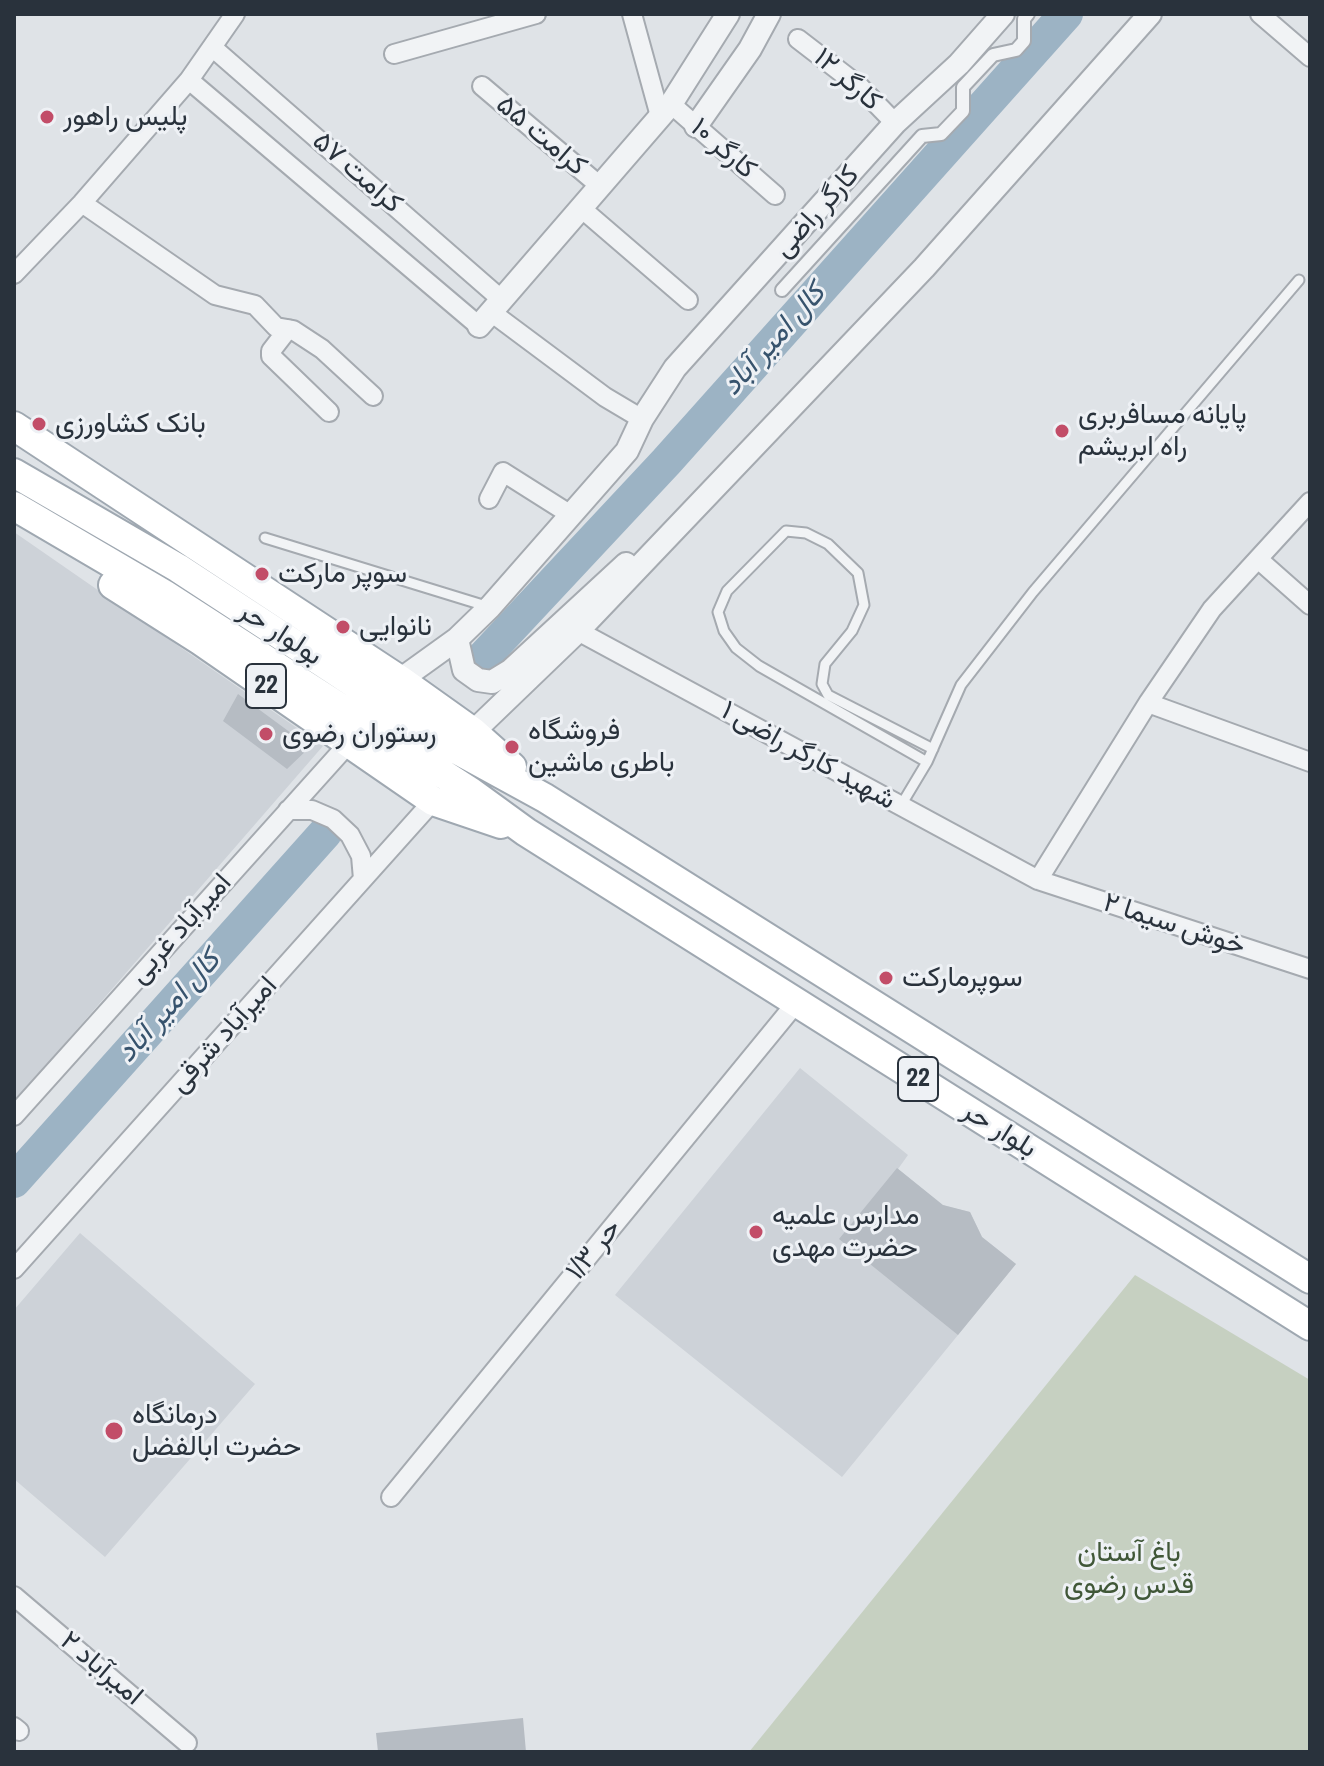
<!DOCTYPE html>
<html>
<head>
<meta charset="utf-8">
<style>
  body { margin:0 }
  #map { position:relative; width:1324px; height:1766px; overflow:hidden; background:#dfe3e7; font-family:"Archivo Narrow",sans-serif }
  canvas { display:block }
  .frame { position:absolute; inset:0; border:16px solid #29323c; pointer-events:none }
</style>
</head>
<body>
<div id="map">
<canvas width="1324" height="1766"></canvas>
<div class="frame"></div>
</div>
<script>
const ctx = document.querySelector('canvas').getContext('2d');
ctx.lineJoin = 'round';
function fill(path, color) { ctx.fillStyle = color; ctx.fill(path, 'evenodd'); }
const poly = rows => new Path2D(rows.map(r => 'M' + r).join(''));
function stroke(path, color, width, dash) { ctx.strokeStyle = color; ctx.lineWidth = width; ctx.lineCap = dash ? 'butt' : 'round'; ctx.setLineDash(dash || []); ctx.stroke(path); }
function label(font, color, halo, rows, align = 'center') {
  ctx.font = font + ' "Archivo Narrow",Vazirmatn,sans-serif'; ctx.lineWidth = 6; ctx.setLineDash([]); ctx.textBaseline = 'middle'; ctx.strokeStyle = halo; ctx.fillStyle = color; for (const [text, x, y, turn = 0] of rows) {
    ctx.save(); ctx.translate(x, y); ctx.rotate((+turn || 0) * Math.PI / 180); ctx.textAlign = isNaN(turn) ? turn : align; if (halo) ctx.strokeText(text, 0, 0); ctx.fillText(text, 0, 0); ctx.restore();
  }
}
fill(poly([
  [14,532,323,746,14,1102],
  [800,1068,908,1155,898,1169,942,1205,970,1212,982,1237,1016,1264,842,1477,615,1295],
  [80,1233,255,1384,105,1557,14,1479,14,1310]
]), '#cdd2d8');
fill(poly([
  [1135,1275,1310,1380,1310,1752,749,1752]
]), '#c6d0c1');
stroke(poly([
  [478,663,666,462,1066,14],
  [14,1181,325,833]
]), '#9cb3c4', 34);
fill(poly([
  [238,694,310,747,287,769,223,721],
  [897,1168,943,1205,970,1212,982,1237,1016,1264,958,1335,839,1239],
  [523,1718,526,1752,378,1752,376,1733]
]), '#b6bcc3');
const service = poly([
  [265,538,486,606],
  [927,762,759,666,736,648,724,631,718,612,727,591,786,531,806,533,828,544,858,573,864,605,852,631,825,664,822,684,828,695,933,749],
  [900,807,927,762,961,685,1033,592,1299,280]
]);
const pedestrian = poly([
  [782,290,922,136,941,134,963,111,963,87,993,55,1016,50,1024,41,1024,19,1028,14]
]);
const minor = poly([
  [632,14,660,116],
  [1260,14,1310,57],
  [798,39,859,86,895,123],
  [212,47,502,300],
  [394,54,536,14],
  [189,80,479,326],
  [482,86,600,186],
  [671,104,775,195],
  [82,203,215,295,255,305,276,327,293,330,322,349,373,396],
  [581,208,688,300],
  [14,274,82,203,189,80,235,14],
  [491,312,605,397,642,419],
  [288,329,271,351,271,356,329,412],
  [489,499,503,472,571,515],
  [1258,559,1310,605],
  [578,631,1038,880,1310,969],
  [1148,703,1310,762],
  [288,810,312,810,333,819,350,835,361,856,363,879],
  [1038,880,1148,703,1212,609,1310,502],
  [14,1116,349,743],
  [14,1269,433,801],
  [391,1497,796,1003],
  [14,1596,187,1743],
  [14,1727,19,1731]
]);
const tertiary = poly([
  [696,126,750,49,769,14],
  [479,326,671,104,728,14],
  [457,639,464,670,478,680,492,682,510,671,626,564],
  [400,680,457,639,490,607,627,451,642,419,675,368,895,123,959,64,1003,14],
  [473,732,578,631,924,268,1150,14]
]);
const primary = poly([
  [14,426,400,680,473,732,512,767],
  [14,473,178,568,450,746,545,798,1310,1279],
  [14,506,164,594,471,792,526,832,1310,1326],
  [113,585,201,641,433,801,501,824]
]);
stroke(service, '#a5aab0', 13);
stroke(pedestrian, '#a5aab0', 16);
stroke(minor, '#a5aab0', 22);
stroke(tertiary, '#a5aab0', 26);
stroke(primary, '#9fa8b1', 32);
stroke(service, '#f1f3f5', 9);
stroke(pedestrian, '#f1f3f5', 12);
stroke(minor, '#f1f3f5', 18);
stroke(tertiary, '#f1f3f5', 22);
stroke(primary, '#fff', 28);
for (const [x, y, r, color] of [
  [47,117,8,"#c24d68"],
  [39,424,8,"#c24d68"],
  [1062,431,8,"#c24d68"],
  [262,574,8,"#c24d68"],
  [343,627,8,"#c24d68"],
  [266,734,8,"#c24d68"],
  [512,747,8,"#c24d68"],
  [886,978,8,"#c24d68"],
  [756,1232,8,"#c24d68"],
  [114,1431,10,"#c24d68"]
]) { const dot = new Path2D(); dot.arc(x, y, r, 0, 2 * Math.PI); ctx.fillStyle = color; ctx.fill(dot); stroke(dot, '#eef1f5', 3); }
for (const [x, y, w] of [
  [266,686,40],
  [918,1079,40]
]) { const box = new Path2D(); box.roundRect(x - w / 2, y - 22, w, 44, 6); ctx.fillStyle = '#eef1f5'; ctx.fill(box); stroke(box, '#29323c', 2); }
label('bold 26px', '#29323c', null, [
  ["22",266,686],
  ["22",918,1079]
]);
label('28px', '#29323c', '#eef1f5', [
  ["کارگر ۱۲",847,80,41],
  ["کرامت ۵۵",541,136,40],
  ["کارگر ۱۰",723,149,41],
  ["کرامت ۵۷",357,173,41],
  ["کارگر راضی",817,212,-48],
  ["بولوار حر",280,634,33],
  ["شهید کارگر راضی ۱",808,756,29],
  ["خوش سیما ۲",1174,925,18],
  ["امیرآباد غربی",181,929,-48],
  ["امیرآباد شرقی",224,1035,-48],
  ["بلوار حر",999,1130,32],
  ["حر ۱/۳",594,1250,-51],
  ["امیرآباد ۲",101,1669,40]
]);
label('28px', '#29323c', '#eef1f5', [
  ["پلیس راهور",63,117],
  ["پایانه مسافربری",1078,415],
  ["راه ابریشم",1078,447],
  ["بانک کشاورزی",55,424],
  ["سوپر مارکت",278,574],
  ["نانوایی",359,627],
  ["فروشگاه",528,731],
  ["باطری ماشین",528,763],
  ["رستوران رضوی",282,734],
  ["سوپرمارکت",902,978],
  ["مدارس علمیه",772,1216],
  ["حضرت مهدی",772,1248],
  ["درمانگاه",132,1415],
  ["حضرت ابالفضل",132,1447]
], 'left');
label('28px', '#405738', '#eef1f5', [
  ["باغ آستان",1129,1553],
  ["قدس رضوی",1129,1585]
]);
label('italic 30px', '#37536d', '#eef1f5', [
  ["کال امیر آباد",774,340,-48],
  ["کال امیر آباد",169,1007,-48]
]);
</script>
</body>
</html>
